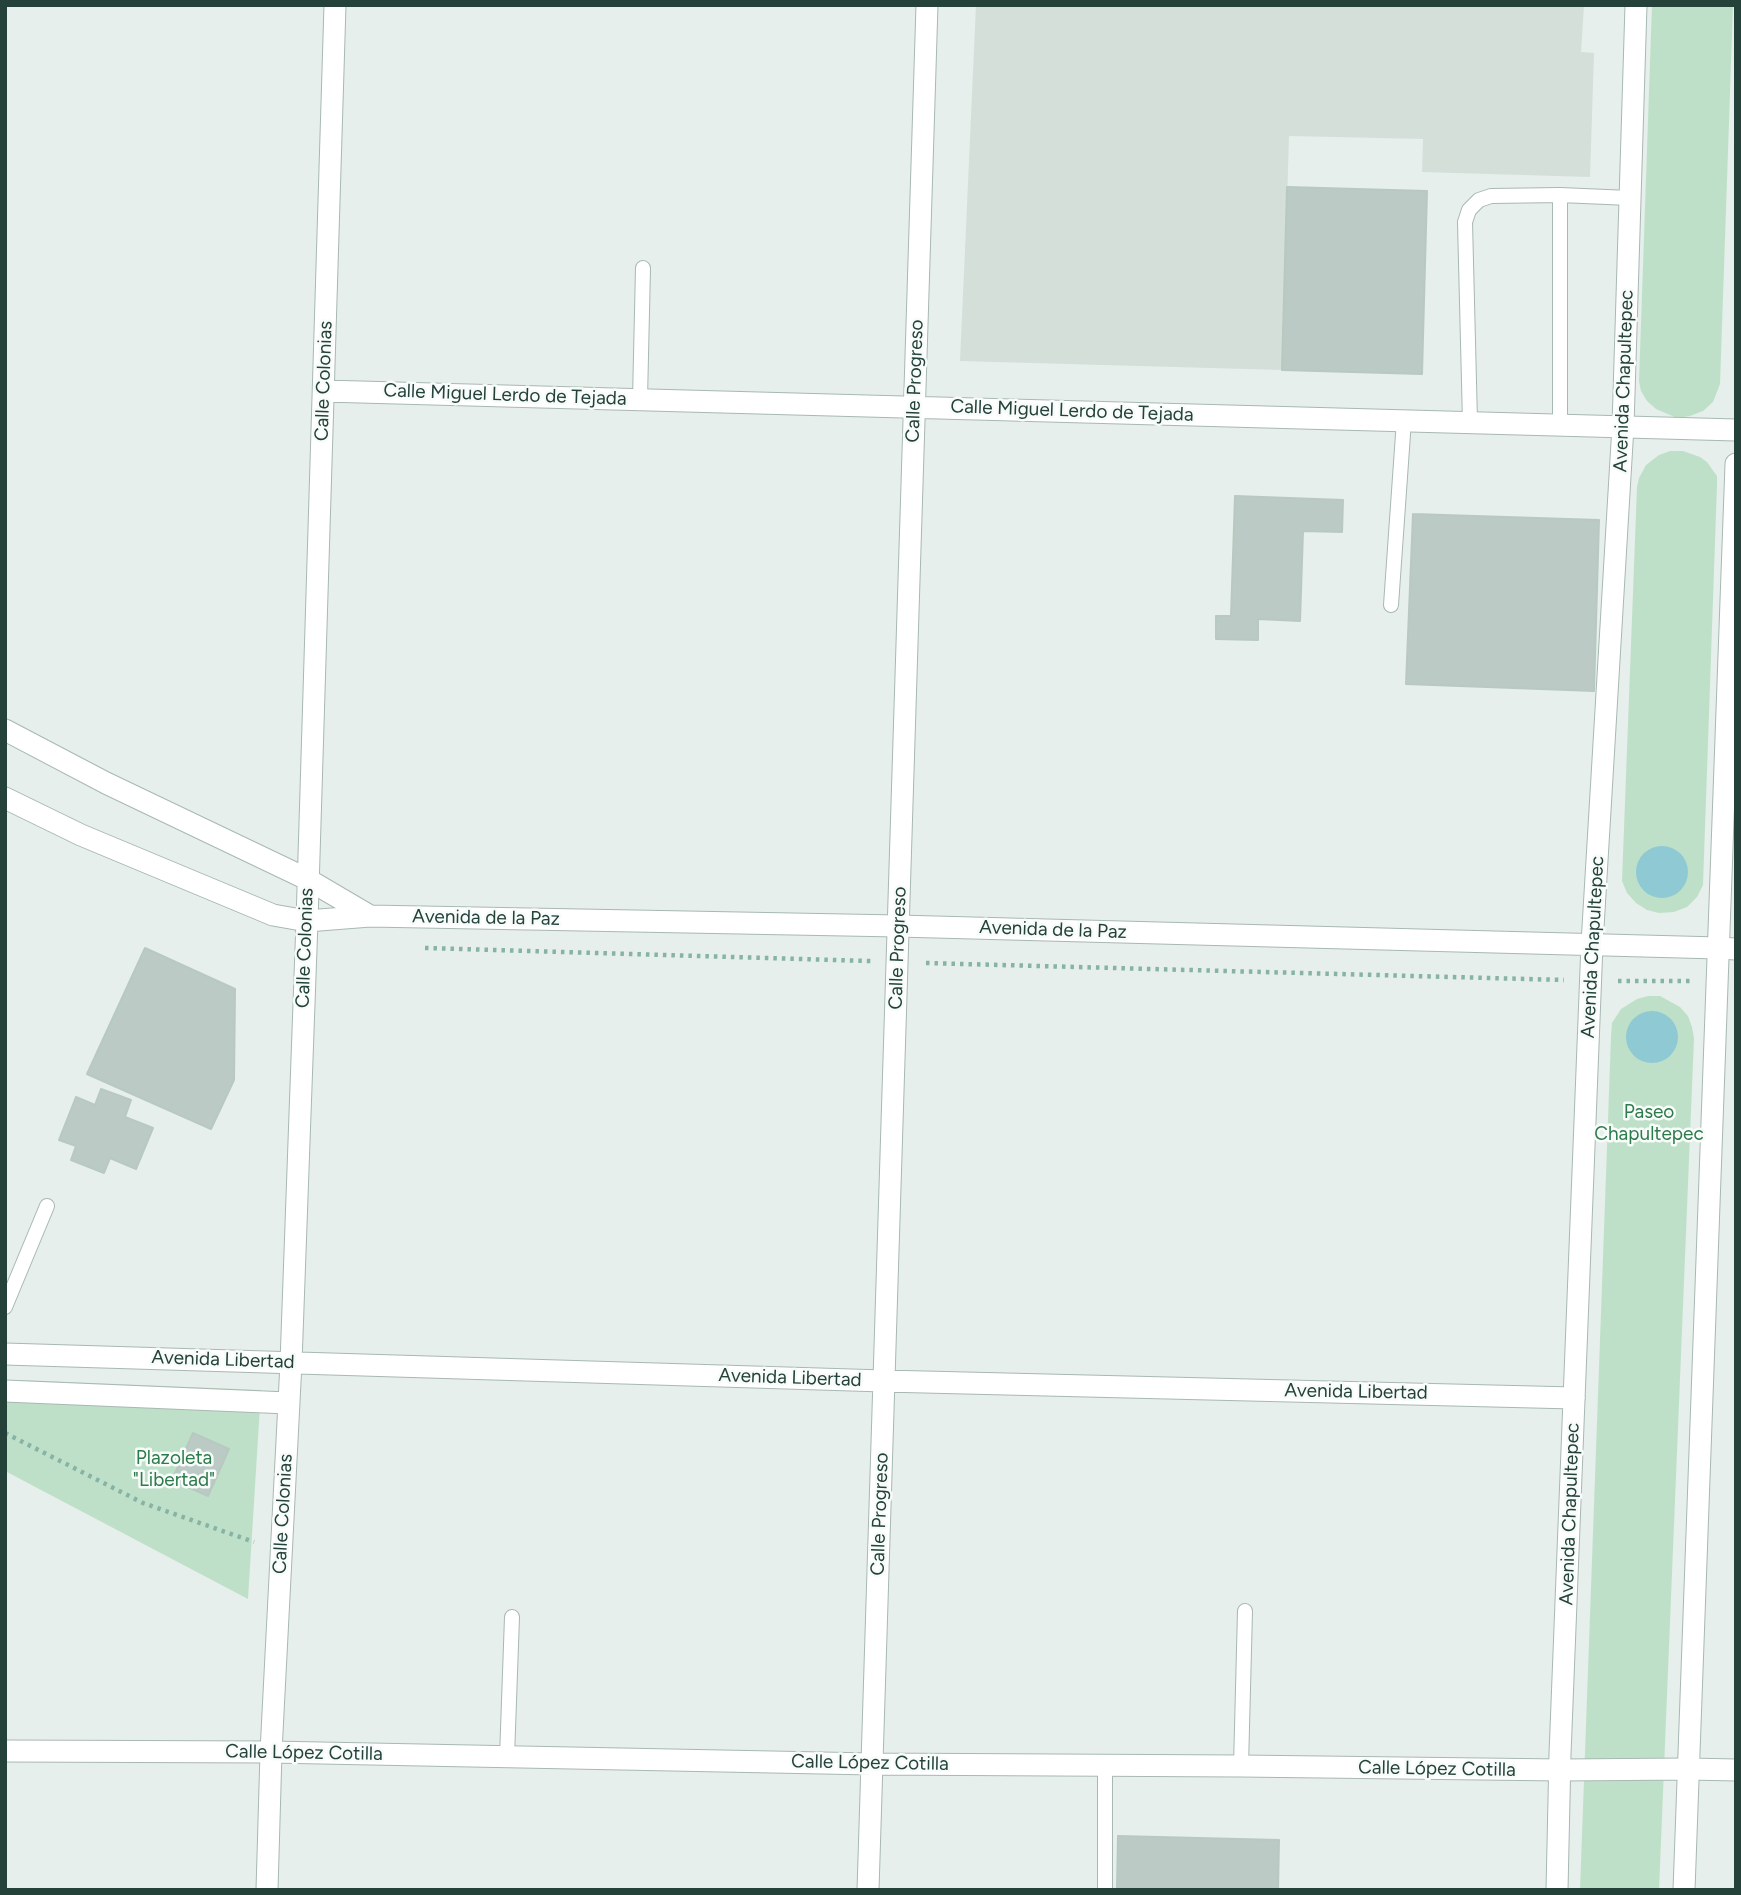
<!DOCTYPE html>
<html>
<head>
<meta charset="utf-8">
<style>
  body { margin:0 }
  #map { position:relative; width:1741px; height:1895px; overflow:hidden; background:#e6efeb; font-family:Figtree,sans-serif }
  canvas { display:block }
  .frame { position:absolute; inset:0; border:7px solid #24423a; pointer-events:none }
</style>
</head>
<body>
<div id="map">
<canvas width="1741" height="1895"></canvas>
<div class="frame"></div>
</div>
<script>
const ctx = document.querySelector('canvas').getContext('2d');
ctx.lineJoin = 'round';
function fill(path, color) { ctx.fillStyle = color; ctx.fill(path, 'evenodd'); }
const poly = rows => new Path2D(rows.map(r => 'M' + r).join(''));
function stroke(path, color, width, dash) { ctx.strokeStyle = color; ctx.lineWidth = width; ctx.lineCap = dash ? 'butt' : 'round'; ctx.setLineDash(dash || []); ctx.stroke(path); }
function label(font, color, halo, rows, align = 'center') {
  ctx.font = font + ' Figtree,sans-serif'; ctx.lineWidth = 5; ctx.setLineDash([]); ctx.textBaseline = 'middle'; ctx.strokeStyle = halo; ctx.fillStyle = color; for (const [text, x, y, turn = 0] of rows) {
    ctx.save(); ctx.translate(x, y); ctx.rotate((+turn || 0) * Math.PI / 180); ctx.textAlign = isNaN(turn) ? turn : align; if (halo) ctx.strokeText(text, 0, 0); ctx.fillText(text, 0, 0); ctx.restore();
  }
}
fill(poly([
  [976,5,1584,5,1581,52,1594,53,1590,177,1422,172,1423,139,1289,136,1282,370,960,361]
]), '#d4dfda');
fill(poly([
  [1652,5,1733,5,1720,384,1713,402,1703,411,1690,416,1677,418,1656,409,1647,401,1641,391,1639,381],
  [1670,451,1683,451,1700,457,1707,462,1717,476,1717,485,1703,885,1697,897,1687,907,1674,912,1659,913,1647,910,1636,903,1627,893,1622,881,1637,487,1639,478,1646,465,1659,455],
  [1648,996,1660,996,1680,1007,1688,1016,1692,1027,1694,1038,1659,1890,1580,1890,1611,1037,1612,1023,1621,1009,1637,999],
  [20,1380,261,1390,248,1599,5,1471,5,1386]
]), '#bfe0c8');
fill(poly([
  '1636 872a26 26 0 1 1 52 0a26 26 0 1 1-52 0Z',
  '1626 1037a26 26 0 1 1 52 0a26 26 0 1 1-52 0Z'
]), '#8ec9d4');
const building = poly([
  [1287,187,1427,191,1422,374,1282,370,1287,187],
  [1235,496,1343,500,1342,532,1303,531,1300,621,1258,619,1258,640,1216,639,1216,616,1231,616,1235,496],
  [1413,514,1599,520,1594,691,1406,684,1413,514],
  [145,948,235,989,234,1080,211,1129,87,1074,145,948],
  [101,1089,131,1100,125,1117,153,1128,136,1169,110,1158,104,1173,71,1160,76,1146,59,1140,76,1097,95,1105,101,1089],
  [193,1433,229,1449,208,1496,172,1480,193,1433],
  [1118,1836,1279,1840,1278,1890,1117,1890,1118,1836]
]);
fill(building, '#bbcac4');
stroke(building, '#b8c9c2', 2);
const service = poly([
  [1560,195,1630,198],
  [640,399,643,268],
  [1470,422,1465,222,1469,210,1479,200,1491,196,1560,195,1560,424],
  [1391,605,1404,420],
  [5,1307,47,1206],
  [507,1757,512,1617],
  [1105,1765,1105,1890],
  [1241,1766,1245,1611]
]);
const pedestrian = poly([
  [5,1391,288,1403]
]);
const minor = poly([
  [324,391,1736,430],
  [1718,948,1736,949],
  [5,1354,884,1381,1574,1398],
  [5,1751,271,1752,872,1764,1241,1766,1561,1770,1689,1769,1736,1770],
  [267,1890,271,1752,291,1363,307,921,335,5],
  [868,1890,927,5]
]);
const tertiary = poly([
  [5,730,106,783,307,879,370,916],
  [5,798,81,835,273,915,307,921,370,916,898,926,1718,948],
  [1557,1890,1560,1754,1592,944,1623,426,1636,5],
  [1684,1890,1736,464]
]);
stroke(service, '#a8b8b2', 16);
stroke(pedestrian, '#a8b8b2', 23);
stroke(minor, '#a8b8b2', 23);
stroke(tertiary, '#a8b8b2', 23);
stroke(poly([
  [425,948,871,961],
  [926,963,1564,980],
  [1618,981,1690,981],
  [5,1433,143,1503,254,1542]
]), '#86b3a5', 4.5, [3.5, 5]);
stroke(service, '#fff', 14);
stroke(pedestrian, '#fff', 21);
stroke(minor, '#fff', 21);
stroke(tertiary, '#fff', 21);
label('19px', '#24423a', '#f7fbf9', [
  ["Calle Colonias",324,381,-88],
  ["Calle Progreso",915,381,-88],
  ["Avenida Chapultepec",1624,381,-88],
  ["Calle Miguel Lerdo de Tejada",505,395,2],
  ["Calle Miguel Lerdo de Tejada",1072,411,2],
  ["Avenida de la Paz",486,918,1],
  ["Avenida de la Paz",1053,930,2],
  ["Avenida Chapultepec",1593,947,-87],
  ["Calle Colonias",305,948,-88],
  ["Calle Progreso",898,948,-88],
  ["Avenida Libertad",223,1360,2],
  ["Avenida Libertad",790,1378,2],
  ["Avenida Libertad",1356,1392,1],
  ["Calle Colonias",283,1514,-87],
  ["Calle Progreso",880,1514,-88],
  ["Avenida Chapultepec",1570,1514,-88],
  ["Calle López Cotilla",304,1753,1],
  ["Calle López Cotilla",870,1763,1],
  ["Calle López Cotilla",1437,1769,1]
]);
label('19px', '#2d7a4b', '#f7fbf9', [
  ["Paseo",1649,1112],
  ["Chapultepec",1649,1134],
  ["Plazoleta",174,1458],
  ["\"Libertad\"",174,1480]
]);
</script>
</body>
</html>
